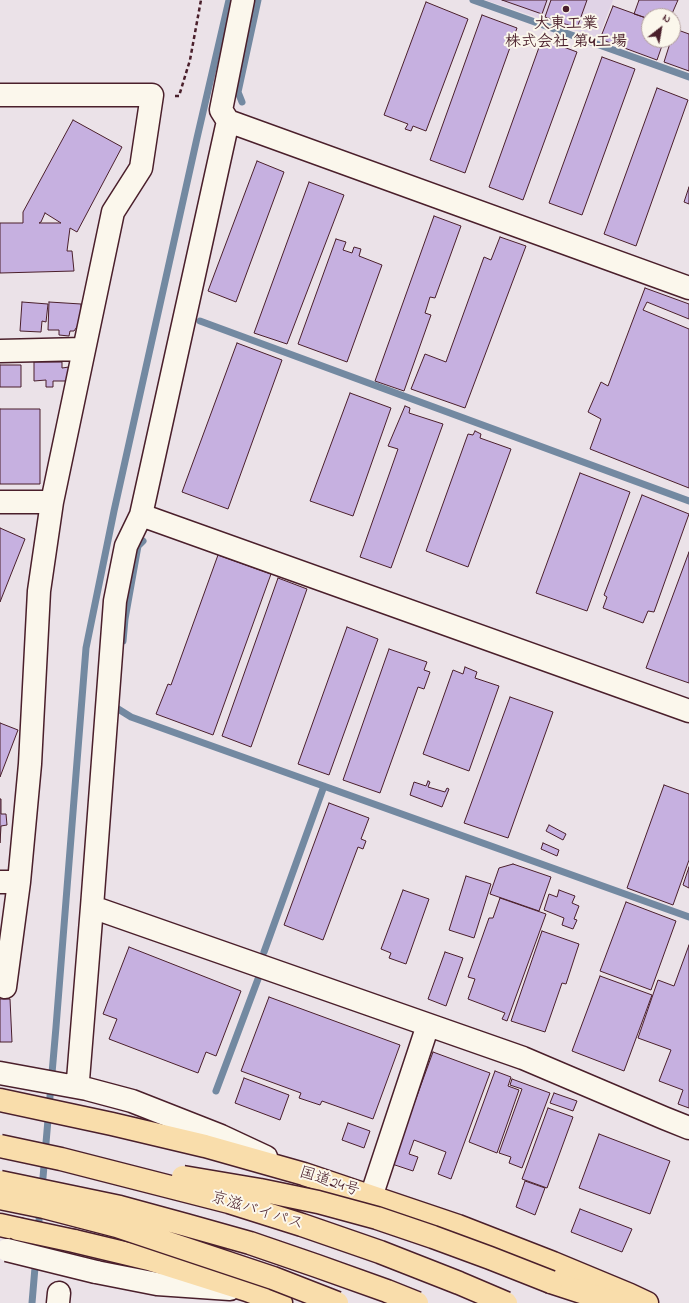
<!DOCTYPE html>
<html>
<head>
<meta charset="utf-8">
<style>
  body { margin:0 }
  #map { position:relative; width:689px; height:1303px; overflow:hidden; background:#ebe2e8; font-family:"Indie Flower",sans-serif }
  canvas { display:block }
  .north { position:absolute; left:641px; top:8px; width:40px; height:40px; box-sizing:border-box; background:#fbf7ec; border:1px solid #b4a19f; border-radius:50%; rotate:31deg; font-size:11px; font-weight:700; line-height:16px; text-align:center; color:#4a1f2b }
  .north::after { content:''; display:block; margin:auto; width:14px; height:18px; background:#4a1f2b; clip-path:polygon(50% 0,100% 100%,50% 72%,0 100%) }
</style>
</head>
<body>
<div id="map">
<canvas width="689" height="1303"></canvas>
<div class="north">N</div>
</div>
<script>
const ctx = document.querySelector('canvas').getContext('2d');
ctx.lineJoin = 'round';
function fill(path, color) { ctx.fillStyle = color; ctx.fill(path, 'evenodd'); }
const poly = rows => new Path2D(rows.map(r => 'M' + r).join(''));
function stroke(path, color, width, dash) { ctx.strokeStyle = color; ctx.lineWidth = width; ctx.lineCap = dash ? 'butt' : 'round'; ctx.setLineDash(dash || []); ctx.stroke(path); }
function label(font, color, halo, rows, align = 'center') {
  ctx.font = font + ' "Indie Flower","Klee One",sans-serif'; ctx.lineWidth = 4; ctx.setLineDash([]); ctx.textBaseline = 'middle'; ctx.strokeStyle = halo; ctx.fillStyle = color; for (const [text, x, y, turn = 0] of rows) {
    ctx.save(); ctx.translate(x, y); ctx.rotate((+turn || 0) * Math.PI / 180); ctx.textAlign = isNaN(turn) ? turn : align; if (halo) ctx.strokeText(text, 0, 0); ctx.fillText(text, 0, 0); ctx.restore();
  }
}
fill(poly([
  [485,0,613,0,598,39,542,19]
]), '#e0d3e6');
stroke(poly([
  [473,0,689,77],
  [242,102,238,92,258,0],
  [200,321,689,501],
  [123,641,125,619,138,546,143,541],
  [116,701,115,707,131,717,689,917],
  [264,952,324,786],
  [216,1091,258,979],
  [42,1189,56,1027,86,648,114,511,197,138,229,0],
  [32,1303,40,1208]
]), '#7389a1', 7);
const building = poly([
  [502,0,547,0,542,14,502,0],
  [551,0,587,0,577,28,545,17,551,0],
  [639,0,678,0,671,16,649,16,649,19,634,14,639,0],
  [426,2,468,19,426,131,413,126,411,131,405,129,408,124,384,115,426,2],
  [613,6,649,19,649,40,664,40,657,60,600,39,613,6],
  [482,15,517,28,465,173,430,160,482,15],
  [675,29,689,34,689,71,664,62,671,40,673,40,675,29],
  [542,39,577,52,523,200,489,187,542,39],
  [602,57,635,69,582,215,549,203,602,57],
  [657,88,688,100,636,246,604,234,657,88],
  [73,120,122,147,77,232,70,228,67,251,72,251,74,271,0,273,0,223,23,223,23,212,73,120],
  [45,213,61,223,39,223,41,222,45,213],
  [257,161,284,172,236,302,208,291,257,161],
  [309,182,344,195,287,344,254,333,309,182],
  [689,187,689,204,684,202,689,187],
  [434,216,461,226,435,298,430,297,425,313,431,315,404,391,375,381,434,216],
  [500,237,526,246,465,408,411,389,425,354,446,362,484,257,491,260,500,237],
  [336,239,346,242,343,250,352,253,354,247,361,249,359,256,382,265,347,362,298,344,336,239],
  [645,288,689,304,689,319,647,302,643,310,689,329,689,488,590,449,601,419,588,412,601,382,608,386,645,288],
  [22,302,48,304,46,322,42,321,41,332,20,331,22,302],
  [49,302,81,304,81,321,74,331,70,331,69,336,59,335,59,330,48,330,49,302],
  [237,343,282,360,228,509,182,492,237,343],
  [34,362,62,362,62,368,69,367,69,381,53,381,53,387,46,387,46,380,34,381,34,362],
  [0,365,21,365,21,387,0,387,0,365],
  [350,393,391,408,353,516,310,501,350,393],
  [405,406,410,408,409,413,443,424,391,568,360,557,398,449,388,446,405,406],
  [0,409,40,409,40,484,0,484,0,409],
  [475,431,481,434,480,438,511,449,468,567,426,551,468,434,473,435,475,431],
  [580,473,630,492,587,611,536,593,580,473],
  [642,495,689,514,654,612,648,611,643,623,603,608,607,597,604,595,642,495],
  [0,528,25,539,0,602,0,528],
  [689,552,689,683,646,668,689,552],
  [218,555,271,574,213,735,156,714,168,684,171,685,218,555],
  [278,578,307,589,251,747,222,736,278,578],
  [347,627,378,639,329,775,298,764,347,627],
  [389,649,427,662,424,670,430,672,424,689,418,687,380,793,343,780,389,649],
  [465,667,477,672,475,678,499,686,469,771,423,754,453,670,463,674,465,667],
  [510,697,553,712,508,838,464,823,510,697],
  [0,723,18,730,0,777,0,723],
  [428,781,430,782,428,787,445,792,447,788,449,789,442,807,410,795,414,782,426,786,428,781],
  [664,785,689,794,689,860,673,905,627,888,664,785],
  [0,799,1,799,1,814,6,814,7,825,1,826,0,843,0,799],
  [329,803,369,818,361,839,366,841,363,849,358,847,323,940,284,925,329,803],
  [549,825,566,834,563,840,546,831,549,825],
  [543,843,559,850,557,856,541,849,543,843],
  [513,864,551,877,539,911,490,894,499,868,513,864],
  [689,867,689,888,683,885,689,867],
  [466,876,491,884,474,938,449,930,466,876],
  [403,890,429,899,406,964,389,958,391,953,381,949,403,890],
  [559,890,575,896,572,903,579,906,574,919,577,920,573,929,562,925,564,918,544,910,549,894,557,897,559,890],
  [500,898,546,914,507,1021,502,1019,505,1013,468,999,475,979,468,977,489,918,493,918,500,898],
  [626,902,676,921,651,990,600,971,626,902],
  [542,931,579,944,566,984,562,983,545,1032,511,1021,542,931],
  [689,945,689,1108,678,1104,683,1090,659,1081,671,1050,638,1038,658,980,674,986,689,945],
  [129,947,241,991,216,1056,206,1052,198,1073,109,1039,117,1019,103,1014,129,947],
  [445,952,463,958,446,1006,428,999,445,952],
  [600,976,652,995,624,1071,572,1051,600,976],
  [269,997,400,1045,373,1119,322,1101,320,1105,299,1098,301,1093,241,1071,269,997],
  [0,999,10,999,12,1042,0,1042,0,999],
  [433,1052,490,1073,451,1179,438,1174,446,1152,414,1140,409,1154,418,1157,413,1171,392,1164,433,1052],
  [495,1071,511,1077,508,1086,519,1090,497,1153,469,1142,495,1071],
  [244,1078,289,1095,280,1120,235,1103,244,1078],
  [512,1079,550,1093,522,1168,509,1163,511,1157,499,1153,522,1089,510,1085,512,1079],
  [554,1093,577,1101,573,1111,550,1103,554,1093],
  [548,1108,573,1117,547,1188,522,1179,548,1108],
  [348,1123,370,1131,364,1148,342,1140,348,1123],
  [599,1134,670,1161,650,1214,579,1188,599,1134],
  [525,1181,545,1188,535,1215,516,1207,525,1181],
  [580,1209,632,1229,622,1252,571,1232,580,1209]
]);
fill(building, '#c6b0e0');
stroke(building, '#4a1f2b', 1);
const minor = poly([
  [243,0,221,110,228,121,689,288],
  [0,95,152,95,141,168,113,212,52,502,39,591,30,764,19,882,0,882],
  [228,121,141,515,126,546,115,601,92,907,523,1058,664,1118,689,1128],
  [0,351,83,349],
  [0,502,52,502],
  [141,515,689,711],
  [5,987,19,882],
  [0,1073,87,1089,132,1101,221,1136,266,1157],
  [78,1080,92,907],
  [371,1197,428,1025],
  [96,1272,157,1284,230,1289],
  [58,1303,59,1293]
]);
const trunk = poly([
  [0,1100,112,1124,205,1146,304,1174,458,1226,553,1263,630,1295,647,1303],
  [0,1225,18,1229],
  [74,1241,149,1259,247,1290,281,1303]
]);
const motorway = poly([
  [551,1282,615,1303]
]);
stroke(minor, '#4a1f2b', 25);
stroke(trunk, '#4a1f2b', 25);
stroke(motorway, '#4a1f2b', 25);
stroke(poly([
  [175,96,179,96,190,60,201,0]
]), '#4a1f2b', 2.5, [4, 3]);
stroke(minor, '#fbf7ec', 22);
stroke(trunk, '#f9ddab', 22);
stroke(motorway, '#f9ddab', 22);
const minorBridge = poly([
  [7,1250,96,1272]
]);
const trunkBridge = poly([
  [18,1229,74,1241]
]);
const motorwayBridge = poly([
  [0,1146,61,1159,229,1202,302,1225,380,1252,459,1283,506,1303],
  [183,1177,260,1190,318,1202,377,1218,433,1237,490,1258,551,1282],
  [0,1182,120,1207,186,1225,250,1243,317,1266,387,1291,417,1303],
  [0,1198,44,1207,117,1226,273,1278,337,1303]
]);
stroke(minorBridge, '#4a1f2b', 25, []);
stroke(trunkBridge, '#4a1f2b', 25, []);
stroke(motorwayBridge, '#4a1f2b', 25, []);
stroke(minorBridge, '#fbf7ec', 22);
stroke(trunkBridge, '#f9ddab', 22);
stroke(motorwayBridge, '#f9ddab', 22);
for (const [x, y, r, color] of [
  [566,9,4,"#4a1f2b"]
]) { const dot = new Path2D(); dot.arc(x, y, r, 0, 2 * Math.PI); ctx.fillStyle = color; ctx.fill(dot); stroke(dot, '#fbf7ec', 1.5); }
label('bold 16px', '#4a1f2b', '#fbf7ec', [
  ["大東工業",566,25],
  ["株式会社 第4工場",566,43]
]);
label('16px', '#4a1f2b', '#fbf7ec', [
  ["国道24号",329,1183,18],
  ["京滋バイパス",257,1212,17]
]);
</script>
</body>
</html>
